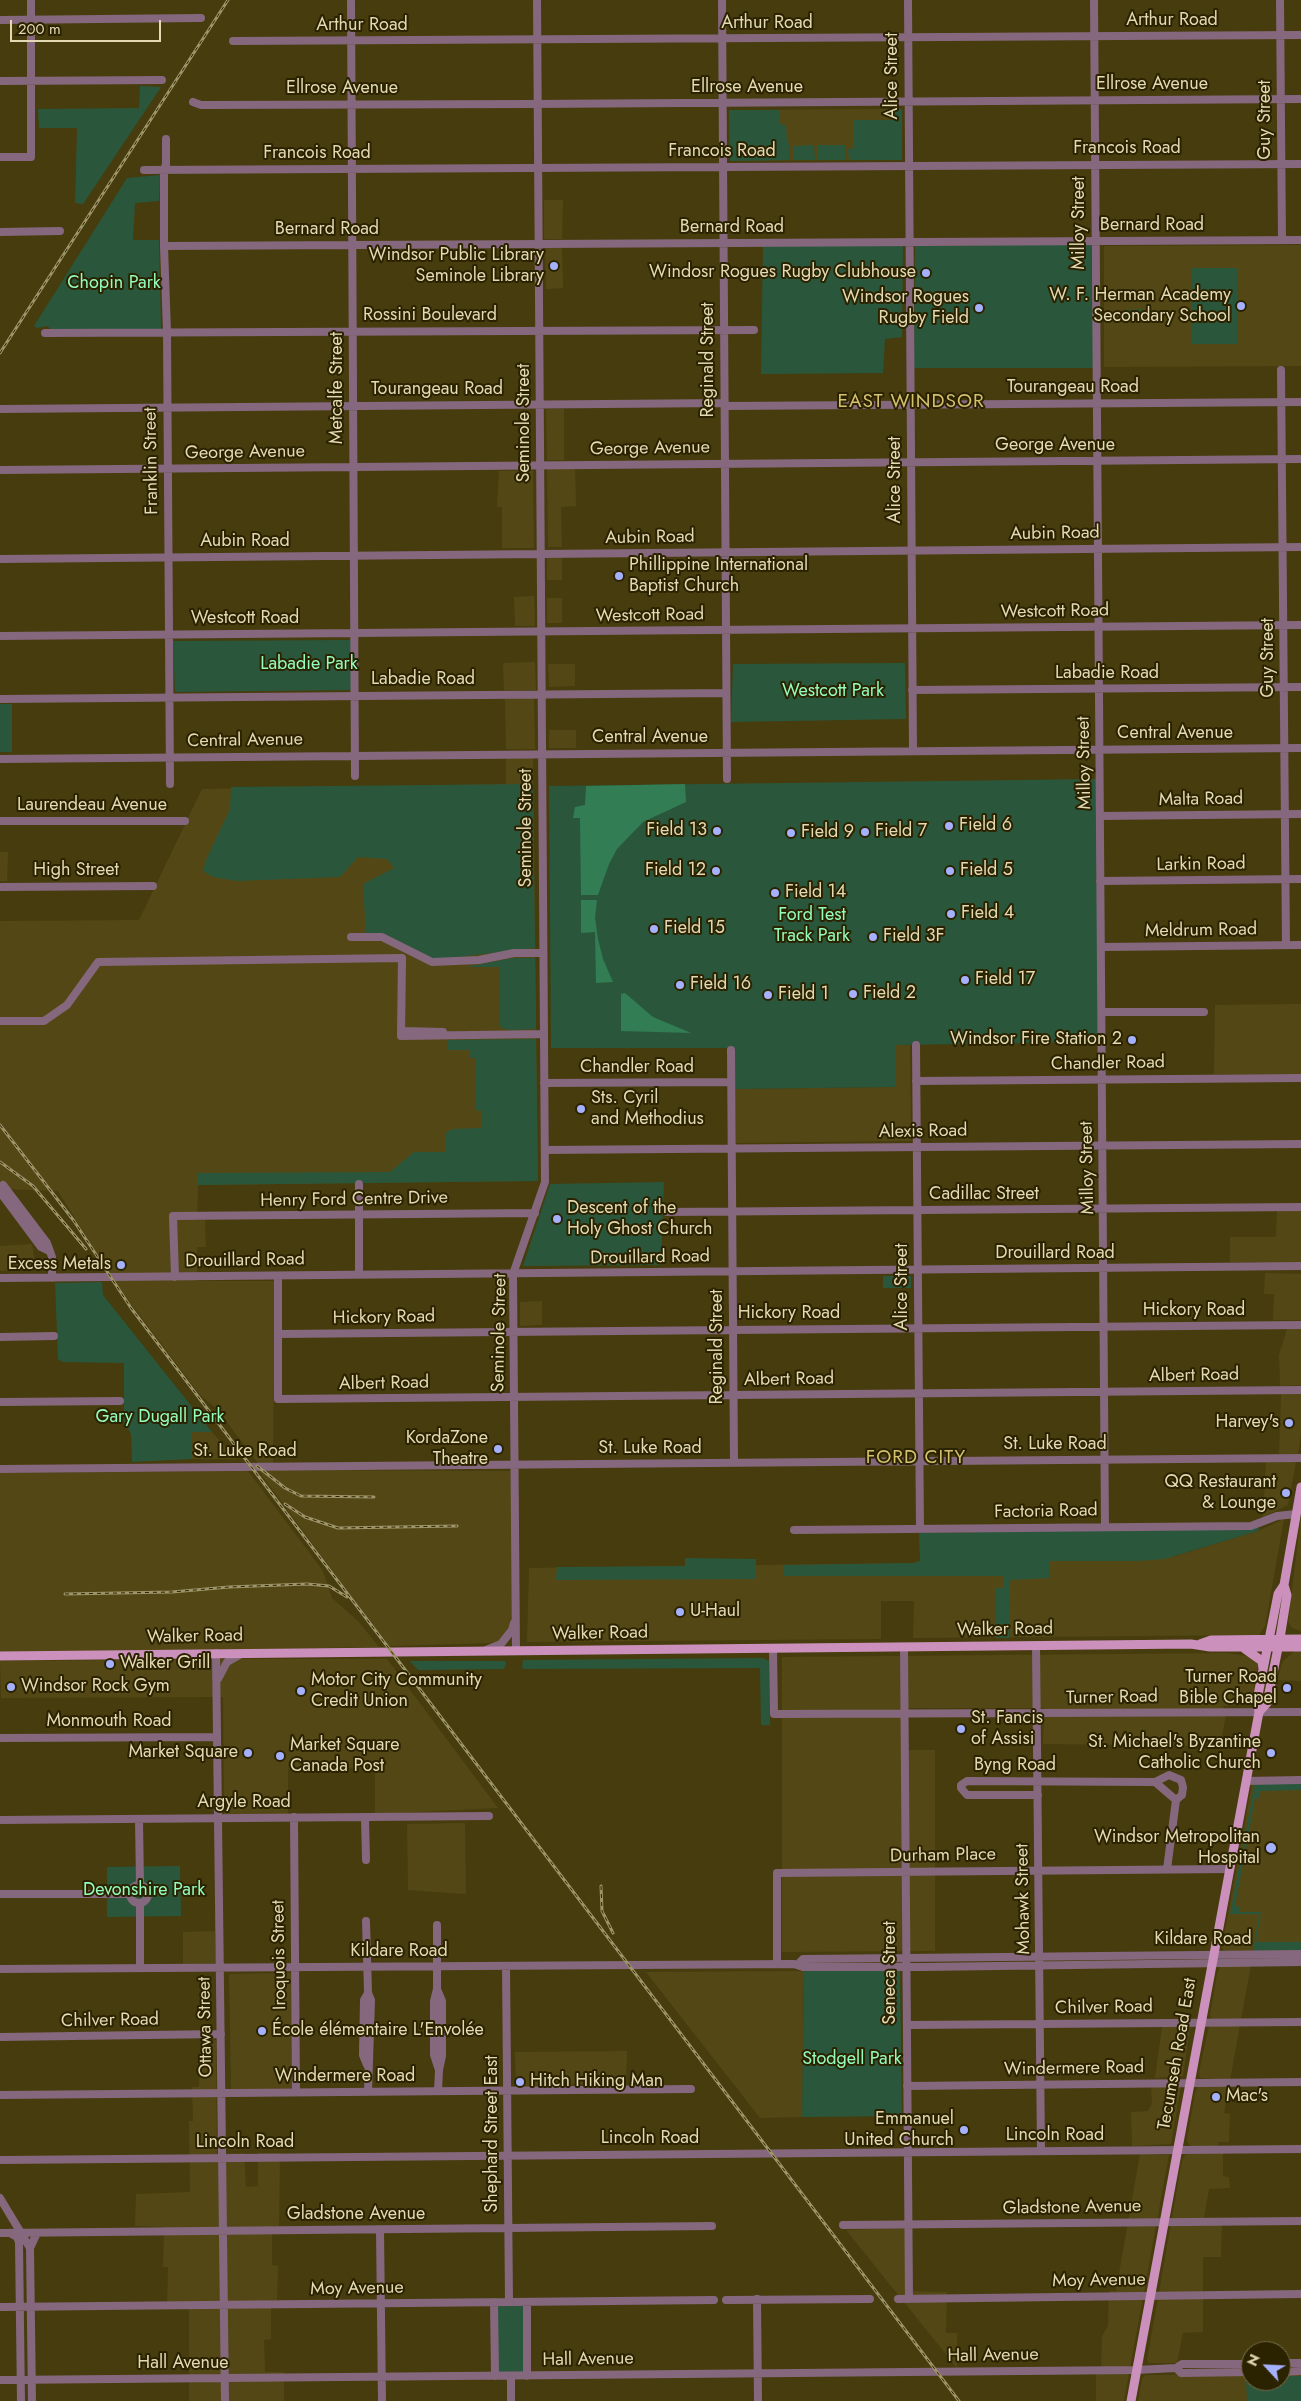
<!DOCTYPE html>
<html>
<head>
<meta charset="utf-8">
<style>
  body { margin:0 }
  #map { position:relative; width:1301px; height:2401px; overflow:hidden; background:#463c0d; font-family:Jost,sans-serif }
  canvas { display:block }
  .north { position:absolute; left:1241px; top:2341px; width:50px; height:50px; box-sizing:border-box; background:#2b2200; border:1px solid #756b47; border-radius:50%; rotate:295deg; font-size:14px; font-weight:700; line-height:20px; text-align:center; color:#e3d9b2 }
  .north::after { content:''; display:block; margin:auto; width:18px; height:22px; background:#a5b1fc; clip-path:polygon(50% 0,100% 100%,50% 72%,0 100%) }
  .scale { position:absolute; left:10px; top:20px; width:151px; height:22px; box-sizing:border-box; border:2px solid #e3d9b2; border-top:0; padding-left:6px; font-size:15px; line-height:18px; white-space:nowrap; color:#e3d9b2; -webkit-text-stroke:4px #2b2200; paint-order:stroke }
</style>
</head>
<body>
<div id="map">
<canvas width="1301" height="2401"></canvas>
<div class="north">N</div>
<div class="scale">200 m</div>
</div>
<script>
const ctx = document.querySelector('canvas').getContext('2d');
ctx.lineJoin = 'round';
function fill(path, color) { ctx.fillStyle = color; ctx.fill(path, 'evenodd'); }
const poly = rows => new Path2D(rows.map(r => 'M' + r).join(''));
function stroke(path, color, width, dash) { ctx.strokeStyle = color; ctx.lineWidth = width; ctx.lineCap = dash ? 'butt' : 'round'; ctx.setLineDash(dash || []); ctx.stroke(path); }
function label(font, color, halo, rows, align = 'center') {
  ctx.font = font + ' Jost,sans-serif'; ctx.lineWidth = 4; ctx.setLineDash([]); ctx.textBaseline = 'middle'; ctx.strokeStyle = halo; ctx.fillStyle = color; for (const [text, x, y, turn = 0] of rows) {
    ctx.save(); ctx.translate(x, y); ctx.rotate((+turn || 0) * Math.PI / 180); ctx.textAlign = isNaN(turn) ? turn : align; if (halo) ctx.strokeText(text, 0, 0); ctx.fillText(text, 0, 0); ctx.restore();
  }
}
fill(poly([
  [902,109,902,160,730,161,729,110],
  [544,200,563,200,562,239,544,239],
  [1301,245,1301,366,1104,367,1104,246],
  [545,248,562,248,563,288,546,289],
  [546,409,564,409,564,460,547,460],
  [547,468,575,468,576,506,561,507,562,547,548,547],
  [499,471,533,471,534,548,502,548,502,507,497,507],
  [547,558,562,558,562,580,547,580],
  [534,596,535,626,515,626,514,597],
  [547,598,562,598,562,623,547,623],
  [535,662,536,690,504,690,503,663],
  [548,664,575,664,575,686,549,687],
  [505,698,534,698,535,749,506,749],
  [549,730,576,730,576,748,549,748],
  [506,757,533,758,538,1181,198,1185,197,1220,205,1220,206,1247,197,1247,197,1281,275,1281,273,1463,258,1463,215,1407,201,1396,116,1284,58,1191,0,1189,0,921,139,920,202,789,506,784],
  [0,852,8,852,7,881,0,881],
  [1301,1004,1301,1074,1214,1074,1215,1005],
  [894,1045,910,1045,911,1141,736,1143,735,1089,894,1087],
  [1277,1211,1301,1211,1301,1263,1230,1262,1230,1237,1276,1237],
  [32,1244,36,1270,0,1271,0,1246],
  [1265,1273,1301,1274,1301,1320,1273,1320,1274,1294,1264,1294],
  [542,1301,542,1325,520,1326,520,1302],
  [1287,1329,1301,1329,1301,1385,1280,1386,1279,1355],
  [1281,1394,1301,1394,1301,1434,1298,1454,1279,1454],
  [192,1432,212,1432,237,1459,192,1459],
  [1266,1462,1296,1462,1288,1505,1263,1517],
  [258,1470,513,1471,515,1626,503,1640,491,1643,388,1646],
  [248,1471,323,1571,332,1598,358,1621,379,1647,0,1653,0,1473],
  [1301,1516,1301,1631,1292,1628,1288,1622],
  [1284,1519,1265,1626,1259,1635,913,1638,914,1601,881,1601,881,1639,527,1642,529,1568,914,1563,920,1561,1175,1556,1258,1531],
  [1295,1651,1301,1651,1301,1681,1277,1680,1283,1661],
  [1226,1653,1255,1657,1258,1665,1251,1704,1223,1706,1226,1715,1220,1746,1043,1744,1044,1708,902,1708,901,1750,935,1750,935,1951,782,1952,782,1657],
  [241,1659,387,1659,498,1808,375,1814,375,1768,288,1769,288,1814,224,1815,223,1697,1,1698,0,1661],
  [1252,1783,1301,1783,1301,1952,1224,1952,1222,1947],
  [465,1823,466,1894,408,1890,407,1824],
  [215,1931,216,1963,183,1964,183,1932],
  [1224,1965,1251,1965,1241,2020,1212,2019,1210,2015,1217,1974,1220,1967],
  [804,1971,802,2117,760,2118,646,1972],
  [293,1973,295,2088,231,2089,229,1974],
  [1240,2025,1230,2080,1200,2078,1199,2072,1209,2026],
  [1162,2027,1190,2027,1183,2076,1155,2078],
  [216,2040,217,2154,244,2153,246,2187,258,2186,258,2153,280,2153,279,2226,272,2226,272,2265,278,2266,277,2300,271,2300,271,2339,264,2340,265,2372,284,2372,284,2401,189,2401,189,2308,167,2309,168,2267,163,2267,164,2227,135,2226,136,2194,190,2192,189,2121,193,2121,192,2087,199,2087,200,2063,205,2062,204,2041],
  [627,2051,626,2083,516,2086,515,2052],
  [1203,2086,1229,2086,1224,2113,1230,2114,1229,2142,1218,2142,1218,2146,1191,2147,1187,2141,1195,2093,1198,2087],
  [1151,2087,1181,2087,1171,2144,1132,2146,1131,2112,1148,2111,1152,2104],
  [1189,2153,1223,2153,1223,2176,1229,2177,1230,2188,1209,2189,1204,2218,1222,2219,1221,2257,1203,2257,1203,2332,1183,2333,1177,2363,1149,2363,1147,2360,1182,2161,1185,2155],
  [1140,2154,1169,2155,1124,2401,1096,2401,1096,2373,1101,2373,1102,2336,1108,2326,1109,2291,1116,2291],
  [907,2228,907,2291,947,2292,946,2333,957,2333,957,2368,846,2230],
  [1251,2374,1251,2381,1281,2381,1281,2374,1301,2374,1301,2401,1138,2401,1142,2379,1145,2375]
]), '#534815');
fill(poly([
  [140,86,161,87,83,204,75,203,77,128,39,128,38,109,139,108],
  [895,109,902,109,902,160,849,160,848,149,853,148,853,120,894,120],
  [729,110,780,110,780,124,786,125,787,141,790,145,789,160,730,161],
  [814,145,815,160,793,160,793,146],
  [817,145,846,145,846,160,817,160],
  [160,175,159,201,135,203,133,240,159,240,161,329,52,330,47,326,37,328,34,326,127,178],
  [903,244,902,337,885,339,883,373,761,374,763,245],
  [1091,244,1094,368,914,368,915,246],
  [1191,268,1237,268,1238,344,1191,344],
  [1142,309,1144,316,1141,319,1123,319,1123,310],
  [351,640,351,690,175,692,173,641],
  [905,663,906,719,731,722,733,664],
  [0,704,12,704,12,752,0,752],
  [1098,779,1099,1042,895,1045,895,1087,735,1089,735,1048,551,1048,549,786],
  [533,784,535,948,441,959,431,958,366,934,363,884,394,868,387,859,358,857,340,877,237,881,213,877,203,871,206,860,230,809,231,787],
  [513,958,535,958,536,1029,509,1030,500,1027,500,967,466,967],
  [536,1039,538,1181,198,1185,198,1173,390,1172,414,1152,445,1152,446,1133,452,1129,481,1128,481,1111,475,1110,475,1058,470,1058,470,1050,447,1050,447,1040],
  [664,1182,661,1265,523,1266,550,1184],
  [883,1276,911,1276,911,1288,883,1288],
  [102,1282,103,1295,212,1432,192,1432,192,1459,132,1462,131,1434,124,1422,124,1363,63,1362,58,1359,55,1283],
  [1259,1528,1258,1531,1164,1559,1138,1561,1049,1561,1049,1578,1010,1580,1009,1638,996,1638,995,1588,1003,1588,1004,1576,784,1576,783,1565,914,1563,920,1561,919,1533],
  [685,1558,756,1559,756,1579,556,1580,557,1567,685,1566],
  [763,1658,769,1661,770,1725,761,1725,760,1668,524,1669,522,1667,523,1660,527,1660],
  [410,1661,505,1661,506,1663,504,1669,418,1670],
  [1255,1783,1301,1783,1301,1790,1260,1791,1260,1798,1255,1798,1235,1906,1240,1906,1240,1912,1261,1912,1256,1942,1301,1942,1301,1950,1253,1951,1259,1914,1230,1914],
  [180,1866,181,1916,107,1917,107,1867],
  [900,1970,902,2116,802,2117,804,1971],
  [523,2305,524,2372,498,2372,497,2306],
  [1288,2376,1301,2376,1301,2401,1247,2401,1246,2379,1251,2379,1251,2381,1281,2381,1281,2378]
]), '#2a573c');
fill(poly([
  [685,784,686,802,643,822,617,849,609,864,598,895,581,895,580,818,573,818,575,807,585,805,586,786],
  [581,900,597,900,595,918,598,939,603,959,613,982,596,983,595,932,581,933],
  [625,993,653,1017,691,1033,621,1031,621,994]
]), '#327d54');
stroke(poly([
  [351,0,355,776],
  [722,0,727,779],
  [908,0,913,751],
  [1094,0,1105,1526],
  [1280,0,1282,240],
  [0,20,201,18],
  [233,41,1301,35],
  [0,81,162,80],
  [193,102,201,105,531,104,1301,99],
  [166,139,166,164,164,170,164,246,167,332,170,784],
  [0,157,31,157,31,0],
  [144,170,1301,164],
  [0,232,60,231],
  [164,246,1301,240],
  [45,333,754,330],
  [1281,370,1286,945],
  [725,406,1301,402],
  [0,409,725,403],
  [0,470,1301,459],
  [0,559,1301,547],
  [0,636,1301,625],
  [912,690,1301,687],
  [0,699,726,693],
  [0,759,1301,748],
  [1100,816,1301,814],
  [0,821,185,821],
  [1100,881,1301,879],
  [0,887,153,886],
  [351,937,382,937,432,962,479,960,514,953,543,953],
  [1101,947,1301,945],
  [1102,1012,1204,1012],
  [0,1021,44,1021,67,1005,98,962,402,958,401,1036,544,1034],
  [401,1031,443,1032],
  [916,1045,920,1528],
  [731,1050,734,1463],
  [916,1081,1301,1078],
  [544,1083,730,1082],
  [545,1150,1301,1144],
  [359,1184,359,1274],
  [3,1185,47,1243,52,1257,52,1278],
  [0,1192,41,1247,49,1251],
  [667,1212,1301,1207],
  [278,1276,278,1399,1301,1390],
  [175,1277,173,1216,535,1213],
  [0,1278,1301,1266],
  [278,1334,1301,1325],
  [0,1337,54,1336],
  [0,1402,120,1401],
  [0,1469,1301,1458],
  [794,1530,1251,1526,1277,1516,1296,1514],
  [1036,1646,1041,2151],
  [904,1647,909,2298],
  [773,1649,774,1714,1301,1712],
  [486,1650,501,1644,512,1630,514,1623],
  [516,1651,513,1274,545,1182,537,0],
  [216,1653,225,2401],
  [218,1679,227,1662,241,1654],
  [0,1738,217,1737],
  [1246,1781,1301,1780],
  [1155,1782,1169,1775,1181,1780,1183,1787,1182,1795,1176,1800],
  [1038,1795,967,1795,961,1788,961,1785,967,1781,1155,1782,1176,1800,1167,1869],
  [294,1817,296,2092],
  [365,1817,366,1860],
  [139,1819,140,1885],
  [0,1820,489,1816],
  '130 1894a9 9 0 1 1 18 0a9 9 0 1 1-18 0Z',
  [0,1894,131,1894],
  [140,1903,140,1968],
  [366,1921,368,1993,371,2000,368,2092],
  [437,1925,437,1989,434,2001,434,2055,439,2070],
  [777,1964,777,1873,1229,1869],
  [798,1964,803,1959,1301,1954],
  [506,1966,509,2302],
  [0,1969,794,1964,803,1967,922,1967,1301,1962],
  [437,1989,442,2001,442,2056,439,2070,438,2091],
  [907,2025,1301,2022],
  [0,2037,221,2034],
  [367,2065,363,2055,364,2000,368,1993],
  [907,2086,1301,2082],
  [0,2095,691,2089],
  [0,2160,1301,2149],
  [0,2198,30,2248],
  [843,2225,1301,2221],
  [380,2230,382,2401],
  [0,2233,712,2226],
  [10,2233,17,2237,19,2242,21,2401],
  [757,2299,758,2401],
  [898,2299,1301,2294],
  [726,2300,870,2299],
  [494,2302,495,2376],
  [527,2302,527,2376],
  [0,2307,714,2300],
  [1281,2363,1301,2363],
  [1176,2368,1181,2373,1251,2372],
  [1281,2372,1301,2371],
  [511,2376,511,2401],
  [0,2380,1136,2370,1176,2368,1182,2364,1251,2364],
  [32,2401,30,2248,37,2233]
]), '#85687d', 8);
stroke(poly([
  [1200,1644,1211,1640,1301,1639],
  [1245,1649,1262,1661,1263,1669],
  [0,1656,1191,1644,1210,1647,1301,1647],
  [1259,1712,1267,1703,1280,1638,1287,1595,1284,1585],
  [1131,2401,1259,1712,1257,1700,1278,1594,1284,1585,1301,1487]
]), '#cb91bc', 9);
const rail = poly([
  [0,353,228,0],
  [0,1125,74,1221,131,1308,959,2401],
  [0,1162,33,1186,86,1249],
  [257,1466,285,1488,301,1496,374,1497],
  [285,1504,305,1517,338,1528,457,1526],
  [65,1594,172,1592,229,1587,307,1584,329,1586,347,1597],
  [601,1886,602,1911,613,1933]
]);
stroke(rail, '#9e9469', 3);
stroke(rail, '#2b2200', 1, [4]);
for (const [x, y, r, color] of [
  [554,266,5,"#a5b1fc"],
  [926,273,5,"#a5b1fc"],
  [1241,306,5,"#a5b1fc"],
  [979,308,5,"#a5b1fc"],
  [619,576,5,"#a5b1fc"],
  [949,826,5,"#a5b1fc"],
  [717,831,5,"#a5b1fc"],
  [865,832,5,"#a5b1fc"],
  [791,833,5,"#a5b1fc"],
  [716,871,5,"#a5b1fc"],
  [950,871,5,"#a5b1fc"],
  [775,893,5,"#a5b1fc"],
  [951,914,5,"#a5b1fc"],
  [654,929,5,"#a5b1fc"],
  [873,937,5,"#a5b1fc"],
  [965,980,5,"#a5b1fc"],
  [680,985,5,"#a5b1fc"],
  [853,994,5,"#a5b1fc"],
  [768,995,5,"#a5b1fc"],
  [1132,1040,5,"#a5b1fc"],
  [581,1109,5,"#a5b1fc"],
  [557,1219,5,"#a5b1fc"],
  [121,1265,5,"#a5b1fc"],
  [1289,1423,5,"#a5b1fc"],
  [498,1449,5,"#a5b1fc"],
  [1286,1493,5,"#a5b1fc"],
  [680,1612,5,"#a5b1fc"],
  [110,1664,5,"#a5b1fc"],
  [11,1687,5,"#a5b1fc"],
  [1287,1688,5,"#a5b1fc"],
  [301,1691,5,"#a5b1fc"],
  [961,1729,5,"#a5b1fc"],
  [248,1753,5,"#a5b1fc"],
  [1271,1753,5,"#a5b1fc"],
  [280,1756,5,"#a5b1fc"],
  [1271,1848,6,"#a5b1fc"],
  [262,2031,5,"#a5b1fc"],
  [520,2082,5,"#a5b1fc"],
  [1216,2097,5,"#a5b1fc"],
  [964,2130,5,"#a5b1fc"]
]) { const dot = new Path2D(); dot.arc(x, y, r, 0, 2 * Math.PI); ctx.fillStyle = color; ctx.fill(dot); stroke(dot, '#2b2200', 2); }
label('18px', '#e3d9b2', '#2b2200', [
  ["Arthur Road",1172,21],
  ["Arthur Road",767,24],
  ["Arthur Road",362,26],
  ["Alice Street",893,76,-90],
  ["Ellrose Avenue",1152,85],
  ["Ellrose Avenue",747,88],
  ["Ellrose Avenue",342,89],
  ["Guy Street",1266,120,-90],
  ["Francois Road",1127,149],
  ["Francois Road",722,152],
  ["Francois Road",317,154],
  ["Milloy Street",1080,223,-90],
  ["Bernard Road",1152,226],
  ["Bernard Road",732,228],
  ["Bernard Road",327,230],
  ["Rossini Boulevard",430,316],
  ["Reginald Street",709,360,-90],
  ["Metcalfe Street",338,388,-90],
  ["Tourangeau Road",1073,388],
  ["Tourangeau Road",437,390],
  ["Seminole Street",525,423,-90],
  ["George Avenue",1055,446],
  ["George Avenue",650,449,-1],
  ["George Avenue",245,453,-1],
  ["Franklin Street",152,461,-91],
  ["Alice Street",896,480,-90],
  ["Aubin Road",1055,534,-1],
  ["Aubin Road",650,538,-1],
  ["Aubin Road",245,542],
  ["Westcott Road",1055,612,-1],
  ["Westcott Road",650,616,-1],
  ["Westcott Road",245,619],
  ["Guy Street",1269,658,-90],
  ["Labadie Road",1107,674],
  ["Labadie Road",423,680],
  ["Central Avenue",1175,734],
  ["Central Avenue",650,738],
  ["Central Avenue",245,741,-1],
  ["Milloy Street",1085,763,-91],
  ["Malta Road",1201,800,-1],
  ["Laurendeau Avenue",92,806],
  ["Seminole Street",527,828,-90],
  ["Larkin Road",1201,865,-1],
  ["High Street",76,871],
  ["Meldrum Road",1201,931,-1],
  ["Chandler Road",1108,1064,-1],
  ["Chandler Road",637,1068],
  ["Alexis Road",923,1132,-1],
  ["Milloy Street",1088,1168,-91],
  ["Cadillac Street",984,1195],
  ["Henry Ford Centre Drive",354,1200,-1],
  ["Drouillard Road",1055,1254],
  ["Drouillard Road",650,1258,-1],
  ["Drouillard Road",245,1261,-1],
  ["Alice Street",903,1287,-90],
  ["Hickory Road",1194,1311],
  ["Hickory Road",789,1314],
  ["Hickory Road",384,1318,-1],
  ["Seminole Street",500,1333,-89],
  ["Reginald Street",718,1347,-90],
  ["Albert Road",1194,1376,-1],
  ["Albert Road",789,1380,-1],
  ["Albert Road",384,1384,-1],
  ["St. Luke Road",1055,1445],
  ["St. Luke Road",650,1449],
  ["St. Luke Road",245,1452],
  ["Factoria Road",1046,1512,-1],
  ["Walker Road",1005,1630,-1],
  ["Walker Road",600,1634,-1],
  ["Walker Road",195,1637,-1],
  ["Turner Road",1112,1698,-1],
  ["Monmouth Road",109,1722],
  ["Byng Road",1015,1766],
  ["Argyle Road",244,1803],
  ["Durham Place",943,1856,-1],
  ["Mohawk Street",1024,1899,-91],
  ["Kildare Road",1203,1940],
  ["Kildare Road",399,1952],
  ["Iroquois Street",280,1955,-91],
  ["Seneca Street",891,1973,-90],
  ["Chilver Road",1104,2008,-1],
  ["Chilver Road",110,2021,-1],
  ["Ottawa Street",206,2027,-91],
  ["Tecumseh Road East",1178,2054,-80],
  ["Windermere Road",1074,2069,-1],
  ["Windermere Road",345,2077],
  ["Shephard Street East",493,2134,-90],
  ["Lincoln Road",1055,2136],
  ["Lincoln Road",650,2139],
  ["Lincoln Road",245,2143],
  ["Gladstone Avenue",1072,2208,-1],
  ["Gladstone Avenue",356,2215],
  ["Moy Avenue",1099,2281,-1],
  ["Moy Avenue",357,2289,-1],
  ["Hall Avenue",993,2356,-1],
  ["Hall Avenue",588,2360,-1],
  ["Hall Avenue",183,2364]
]);
label('18px', '#e3d9b2', '#2b2200', [
  ["Windsor Public Library",544,256,"right"],
  ["Seminole Library",544,277,"right"],
  ["Windosr Rogues Rugby Clubhouse",916,273,"right"],
  ["W. F. Herman Academy",1231,296,"right"],
  ["Secondary School",1231,317,"right"],
  ["Windsor Rogues",969,298,"right"],
  ["Rugby Field",969,319,"right"],
  ["Phillippine International",629,566],
  ["Baptist Church",629,587],
  ["Field 6",959,826],
  ["Field 13",707,831,"right"],
  ["Field 7",875,832],
  ["Field 9",801,833],
  ["Field 12",706,871,"right"],
  ["Field 5",960,871],
  ["Field 14",785,893],
  ["Field 4",961,914],
  ["Field 15",664,929],
  ["Field 3F",883,937],
  ["Field 17",975,980],
  ["Field 16",690,985],
  ["Field 2",863,994],
  ["Field 1",778,995],
  ["Windsor Fire Station 2",1122,1040,"right"],
  ["Sts. Cyril",591,1099],
  ["and Methodius",591,1120],
  ["Descent of the",567,1209],
  ["Holy Ghost Church",567,1230],
  ["Excess Metals",111,1265,"right"],
  ["Harvey's",1279,1423,"right"],
  ["KordaZone",488,1439,"right"],
  ["Theatre",488,1460,"right"],
  ["QQ Restaurant",1276,1483,"right"],
  ["& Lounge",1276,1504,"right"],
  ["U-Haul",690,1612],
  ["Walker Grill",120,1664],
  ["Turner Road",1277,1678,"right"],
  ["Bible Chapel",1277,1699,"right"],
  ["Motor City Community",311,1681],
  ["Credit Union",311,1702],
  ["Windsor Rock Gym",21,1687],
  ["St. Fancis",971,1719],
  ["of Assisi",971,1740],
  ["St. Michael's Byzantine",1261,1743,"right"],
  ["Catholic Church",1261,1764,"right"],
  ["Market Square",290,1746],
  ["Canada Post",290,1767],
  ["Market Square",238,1753,"right"],
  ["Windsor Metropolitan",1260,1838,"right"],
  ["Hospital",1260,1859,"right"],
  ["École élémentaire L'Envolée",272,2031],
  ["Hitch Hiking Man",530,2082],
  ["Mac's",1226,2097],
  ["Emmanuel",954,2120,"right"],
  ["United Church",954,2141,"right"]
], 'left');
label('18px', '#94fcbe', '#2b2200', [
  ["Chopin Park",114,284],
  ["Labadie Park",309,665],
  ["Westcott Park",833,692],
  ["Ford Test",812,916],
  ["Track Park",812,937],
  ["Gary Dugall Park",160,1418],
  ["Devonshire Park",144,1891],
  ["Stodgell Park",852,2060]
]);
ctx.letterSpacing = '1px';
label('19px', '#d4c06d', '#2b2200', [
  ["EAST WINDSOR",911,402],
  ["FORD CITY",916,1458]
]);
ctx.letterSpacing = '0px';
</script>
</body>
</html>
